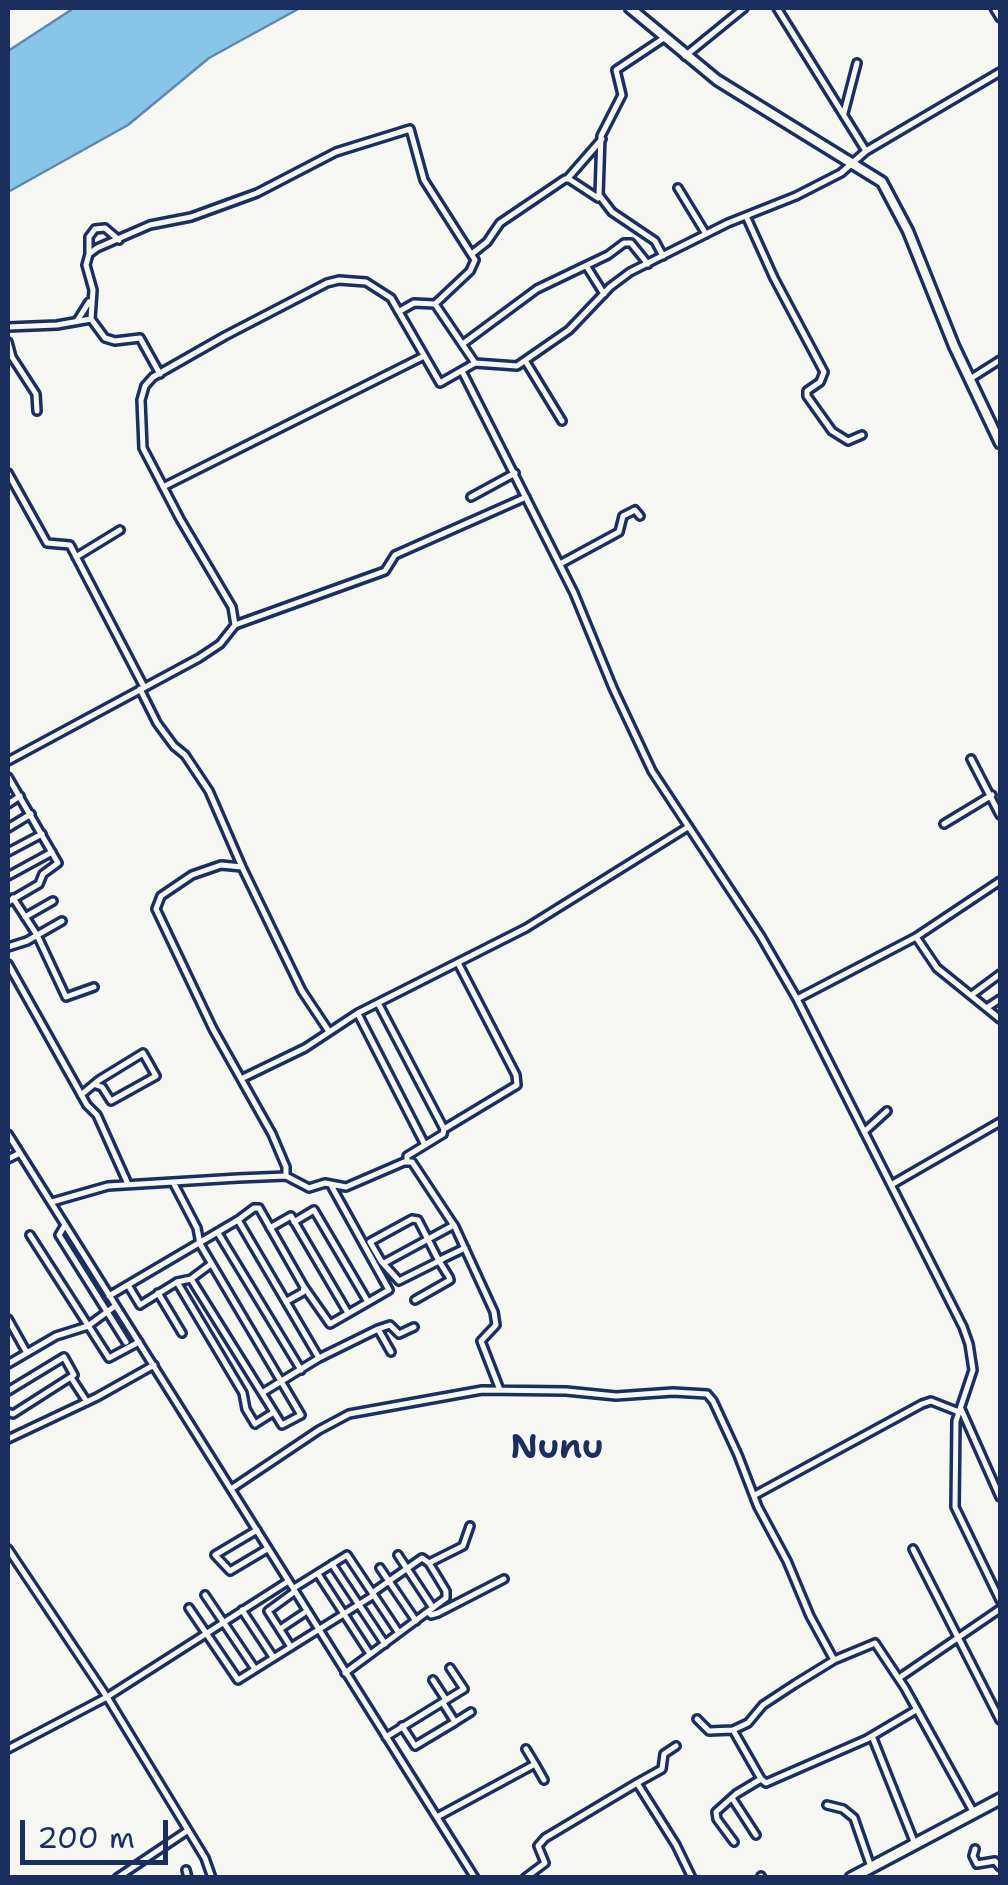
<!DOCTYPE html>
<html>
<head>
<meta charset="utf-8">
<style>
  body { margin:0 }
  #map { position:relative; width:1008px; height:1885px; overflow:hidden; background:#f6f6f2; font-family:"Shantell Sans",sans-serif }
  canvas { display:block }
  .frame { position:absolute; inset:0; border:10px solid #1b2f5e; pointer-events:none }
  .scale { position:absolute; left:20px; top:1820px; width:148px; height:45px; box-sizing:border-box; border:5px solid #1b2f5e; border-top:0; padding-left:12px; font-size:30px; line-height:35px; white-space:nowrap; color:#1b2f5e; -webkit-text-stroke:8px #f6f6f2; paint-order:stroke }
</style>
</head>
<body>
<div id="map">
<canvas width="1008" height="1885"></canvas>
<div class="frame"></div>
<div class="scale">200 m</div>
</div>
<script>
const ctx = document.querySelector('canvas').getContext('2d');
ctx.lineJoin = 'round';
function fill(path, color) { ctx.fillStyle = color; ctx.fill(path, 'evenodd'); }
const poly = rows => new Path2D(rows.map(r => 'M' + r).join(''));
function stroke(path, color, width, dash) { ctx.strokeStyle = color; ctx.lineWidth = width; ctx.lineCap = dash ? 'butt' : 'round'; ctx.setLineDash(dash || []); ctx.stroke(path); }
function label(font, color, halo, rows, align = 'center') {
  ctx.font = font + ' "Shantell Sans",sans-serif'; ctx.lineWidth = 9; ctx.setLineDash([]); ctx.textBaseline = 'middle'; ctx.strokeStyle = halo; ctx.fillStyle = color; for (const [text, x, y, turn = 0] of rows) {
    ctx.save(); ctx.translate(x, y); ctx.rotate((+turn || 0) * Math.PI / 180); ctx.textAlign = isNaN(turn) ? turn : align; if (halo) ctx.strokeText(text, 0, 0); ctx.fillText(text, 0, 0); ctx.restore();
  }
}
const water = poly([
  [74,8,300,8,209,58,128,125,8,192,8,51,74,8]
]);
fill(water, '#89c5e8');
stroke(water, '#5d89b1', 2.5);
const minor = poly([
  [777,8,866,151],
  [994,8,1000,18],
  [685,56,744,8],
  [844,113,857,63],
  [568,178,602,139],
  [678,188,706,234],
  [746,216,774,278,824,372,820,382,807,391,807,396,832,431,848,441,862,435],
  [473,253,487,242,500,223,565,179,569,179,598,198],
  [89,254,89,237,95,229,105,228,119,240],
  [663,256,655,241,612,212,599,195,601,136,622,95,616,70,664,38],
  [587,267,604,294],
  [400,311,414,303,435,304,475,363],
  [91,319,93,290,86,265,89,254,97,248,150,225,191,217,257,193,336,152,410,129,424,180,475,260,470,271,435,304],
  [77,321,89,302],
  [8,327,57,325,91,319,105,338,115,341,140,338,160,374],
  [8,342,12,357,36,394,37,411],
  [464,343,537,289,608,255,624,243,631,243,648,264],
  [526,362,562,421],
  [462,371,574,593,613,688,652,771,760,935,797,999,963,1327,969,1344,973,1370,956,1421,955,1507,1000,1600],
  [970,379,1000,360],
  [8,473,47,543,70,545,144,687],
  [163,487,424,356],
  [471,497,515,473],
  [76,557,120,530],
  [560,564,619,532,623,516,635,510,640,516],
  [235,625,385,571,395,555,526,497],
  [140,689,157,723,174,746,185,755,209,791,242,867,302,991,328,1030],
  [971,759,1000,815],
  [8,761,199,658,220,644,235,625,232,607,180,519,143,448,141,400,145,386,153,377,225,336,327,283,339,280,366,282,391,298,440,383,475,363,517,366,569,330,610,287,630,272,728,223,796,196,841,173,866,151,1000,72],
  [8,777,58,863,43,874,39,884,8,902],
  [8,804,20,796],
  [944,824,992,795],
  [8,828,31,814],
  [8,852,42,834],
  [242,867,221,865,192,875,161,896,156,909,213,1029,272,1134,286,1167,286,1176],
  [8,876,52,852],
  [13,898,37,935,66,997,94,987],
  [25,917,53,901],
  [916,937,937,968,1000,1019],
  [8,947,27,941,62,921],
  [8,964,87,1105,97,1115,128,1184],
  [973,994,1000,974],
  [797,999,916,937,1000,881],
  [378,1003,444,1129,443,1134,407,1156,407,1162],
  [988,1007,1000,999],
  [358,1014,425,1145],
  [243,1078,305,1048,358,1013,526,928,688,827],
  [81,1095,99,1080,143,1053,156,1076,111,1101,102,1087,96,1085],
  [444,1129,517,1085,516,1075,458,963],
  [864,1132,887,1111],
  [8,1134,475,1878],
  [8,1159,20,1153],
  [173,1182,197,1228,200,1244,301,1415,282,1425,191,1279],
  [891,1185,1000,1122],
  [52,1202,108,1186,238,1178,286,1176,309,1188,325,1183,346,1187,404,1162,412,1162,455,1227,494,1312,496,1325,481,1341,500,1390],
  [238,1220,254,1208,259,1208,304,1287,303,1292,287,1301],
  [294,1222,314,1210,368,1302],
  [65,1225,59,1235,126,1342],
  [270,1228,291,1216,348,1313],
  [218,1233,301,1370],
  [30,1235,109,1358,139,1342],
  [386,1262,454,1225],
  [177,1282,243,1393,246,1409,255,1424,274,1412],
  [128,1285,140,1305,177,1282,191,1279,211,1264],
  [304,1287,330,1324,389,1290,332,1187],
  [158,1293,182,1333],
  [109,1296,238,1220,319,1358],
  [415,1300,450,1280,449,1277,439,1261,418,1220,412,1219,370,1242,381,1261,399,1281,439,1261,444,1258,465,1248],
  [8,1319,27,1353],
  [378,1329,391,1352],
  [8,1364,56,1336,88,1326,115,1306],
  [72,1379,87,1402],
  [8,1391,64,1357,74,1375,13,1414,8,1412],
  [262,1393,319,1358,378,1329,390,1325,399,1334,414,1327],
  [961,1409,1000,1497],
  [8,1439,97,1397,154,1365],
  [231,1489,319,1430,349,1414,482,1390,566,1391,616,1396,673,1392,707,1394,713,1401,738,1455,758,1507,787,1561,810,1616,834,1660],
  [755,1495,922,1404,931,1401,959,1412],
  [257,1530,215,1555,230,1571,267,1549],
  [8,1549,107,1697,287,1582],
  [913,1549,1000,1720],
  [398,1555,433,1608],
  [332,1564,385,1644],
  [380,1568,416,1621],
  [318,1574,370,1654],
  [294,1588,347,1555,399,1633],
  [372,1593,422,1558,429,1563,463,1546,470,1526],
  [205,1595,255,1669],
  [189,1608,238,1680,374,1595],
  [242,1610,273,1657],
  [428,1612,431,1615,438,1613,504,1579],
  [280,1629,307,1611],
  [291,1647,268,1611,294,1592],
  [345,1673,446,1598,446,1591,429,1563],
  [899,1678,1000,1609],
  [433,1680,446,1700],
  [916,1710,867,1739,766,1783,761,1779,733,1730,748,1723,763,1705,795,1684,834,1660,875,1643,905,1688,974,1813],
  [697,1719,709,1731,733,1730],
  [455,1722,471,1712],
  [402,1726,415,1746,455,1722,443,1703],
  [872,1736,915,1844],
  [386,1737,464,1689,450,1668],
  [8,1749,107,1697,205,1858,212,1878],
  [526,1749,535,1764],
  [637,1783,662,1769,664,1754,676,1746],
  [732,1798,756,1835],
  [827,1805,843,1809,854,1818,871,1867],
  [437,1817,535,1764,544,1780],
  [734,1842,717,1819,716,1812,736,1794,761,1779],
  [975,1849,973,1856,977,1864,995,1861,1000,1867],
  [186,1870,188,1878],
  [761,1876,762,1878],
  [117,1878,187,1831],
  [525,1878,545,1863,538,1846,545,1838,637,1783,676,1845,692,1878]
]);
const tertiary = poly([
  [630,8,717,80,882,182,908,231,954,346,1000,443]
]);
const secondary = poly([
  [851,1878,1000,1799]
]);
stroke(minor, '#1b2f5e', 12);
stroke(tertiary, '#1b2f5e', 15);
stroke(secondary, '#1b2f5e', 16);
stroke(minor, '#f6f6f2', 5);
stroke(tertiary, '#f6f6f2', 8);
stroke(secondary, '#f6f6f2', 9);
label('bold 35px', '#1b2f5e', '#f6f6f2', [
  ["Nunu",557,1449]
]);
</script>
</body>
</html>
